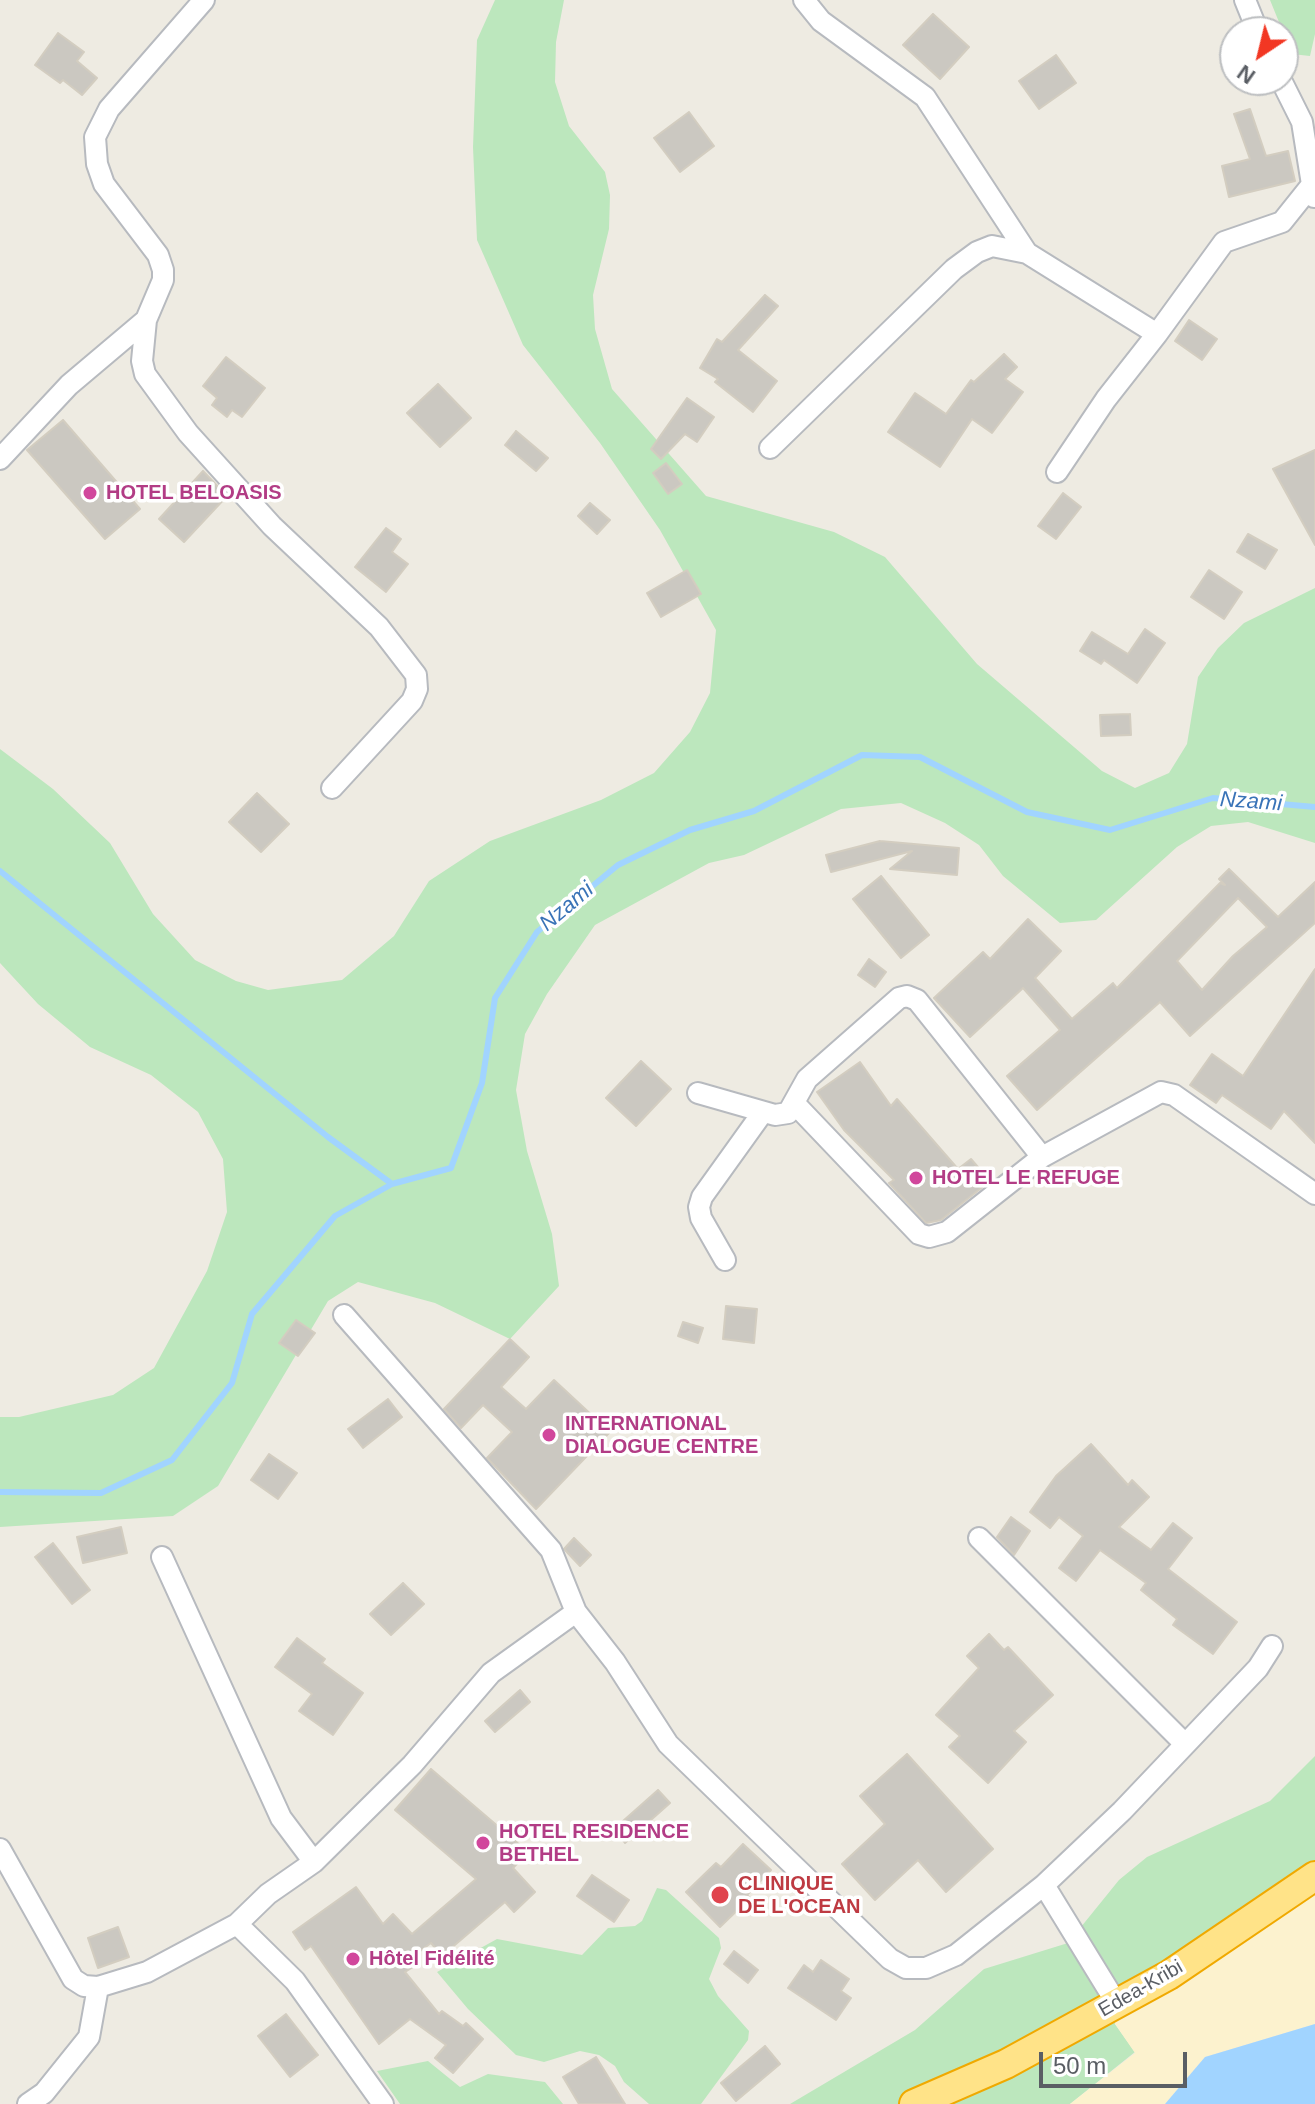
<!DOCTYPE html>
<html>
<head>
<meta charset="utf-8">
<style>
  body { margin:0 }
  #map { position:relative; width:1315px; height:2104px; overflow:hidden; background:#eeebe2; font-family:Helvetica,sans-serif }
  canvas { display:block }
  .north { position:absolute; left:1219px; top:16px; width:80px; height:80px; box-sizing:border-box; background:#fff; border:2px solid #bdbfc1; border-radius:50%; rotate:215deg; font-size:22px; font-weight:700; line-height:32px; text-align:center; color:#5a5e64 }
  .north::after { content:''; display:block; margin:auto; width:28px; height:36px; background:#f23723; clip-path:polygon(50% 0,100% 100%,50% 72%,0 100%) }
  .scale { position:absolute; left:1039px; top:2052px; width:148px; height:36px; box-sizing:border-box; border:4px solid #5a5e64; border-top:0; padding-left:10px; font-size:24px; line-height:28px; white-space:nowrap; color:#5a5e64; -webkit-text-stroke:6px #fff; paint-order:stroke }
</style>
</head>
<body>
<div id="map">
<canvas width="1315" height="2104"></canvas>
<div class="north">N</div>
<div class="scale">50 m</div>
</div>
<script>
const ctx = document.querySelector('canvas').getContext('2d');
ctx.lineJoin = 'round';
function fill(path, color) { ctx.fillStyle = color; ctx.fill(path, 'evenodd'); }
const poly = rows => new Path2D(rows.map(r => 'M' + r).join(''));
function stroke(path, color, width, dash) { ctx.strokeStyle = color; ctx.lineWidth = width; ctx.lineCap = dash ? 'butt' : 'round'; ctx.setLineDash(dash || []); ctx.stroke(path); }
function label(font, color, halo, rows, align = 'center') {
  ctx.font = font + ' Helvetica,sans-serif'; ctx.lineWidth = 7; ctx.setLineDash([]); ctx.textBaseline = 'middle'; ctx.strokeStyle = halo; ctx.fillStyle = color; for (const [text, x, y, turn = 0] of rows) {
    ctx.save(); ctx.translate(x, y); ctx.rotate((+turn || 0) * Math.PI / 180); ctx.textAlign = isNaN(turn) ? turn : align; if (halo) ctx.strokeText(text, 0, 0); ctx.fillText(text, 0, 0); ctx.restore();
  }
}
fill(poly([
  [495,0,564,0,556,42,555,82,569,126,605,172,610,195,609,229,593,295,595,329,612,389,706,496,834,532,885,557,977,664,1102,771,1135,788,1169,773,1187,744,1198,677,1218,648,1244,623,1315,588,1315,843,1248,822,1211,826,1177,847,1096,920,1060,923,1003,876,979,845,945,823,901,803,841,809,744,855,709,863,595,925,547,994,525,1034,516,1090,527,1151,552,1234,559,1286,510,1339,435,1303,358,1282,328,1301,218,1486,173,1516,0,1527,0,1417,19,1417,113,1395,154,1368,207,1271,227,1212,223,1159,198,1112,151,1075,90,1047,38,1004,0,963,0,749,53,789,110,843,153,914,195,960,236,981,268,990,342,980,394,936,429,881,490,841,601,800,654,773,690,732,710,693,716,630,660,530,600,443,523,345,477,240,473,147,477,40],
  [1270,0,1315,0,1315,34,1310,56,1292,54],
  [1315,1756,1315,1879,1115,2024,1135,2052,1070,2104,790,2104,915,2030,984,1969,1068,1943,1119,1880,1147,1857,1270,1801],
  [657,1888,666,1890,719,1938,721,1948,709,1979,718,1996,749,2031,748,2040,701,2104,649,2104,624,2082,615,2066,599,2055,580,2051,544,2062,516,2055,468,2009,437,1972,497,1939,582,1955,608,1928,635,1926,642,1921],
  [428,2061,460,2087,488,2074,545,2082,563,2104,400,2104,377,2071]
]), '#bce7bd');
fill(poly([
  [1315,1879,1315,2024,1205,2057,1165,2104,1070,2104,1135,2053,1115,2024,1112,2006]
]), '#fcf2ce');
fill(poly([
  [1315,2024,1315,2104,1165,2104,1205,2057]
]), '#a1d4ff');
stroke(poly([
  [0,871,328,1137,392,1184,451,1168,482,1083,495,998,537,932,618,865,690,830,754,811,862,755,920,757,1027,812,1110,830,1213,798,1315,807],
  [0,1492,101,1493,172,1460,232,1383,252,1314,335,1216,392,1184]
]), '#a1d4ff', 6);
const building = poly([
  [933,14,969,47,940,79,903,45,933,14],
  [58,33,84,52,77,61,97,78,82,95,63,80,60,83,35,65,58,33],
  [1056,55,1076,83,1039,109,1019,81,1056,55],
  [1250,109,1266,156,1288,151,1295,181,1229,197,1222,166,1250,159,1234,114,1250,109],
  [689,112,714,146,680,172,654,138,689,112],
  [765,295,778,306,738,350,777,381,753,412,715,382,718,379,700,368,717,339,722,342,765,295],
  [1189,320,1217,339,1202,360,1175,341,1189,320],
  [1004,354,1017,367,1005,379,1023,392,992,433,972,419,940,467,888,432,915,393,946,414,971,380,974,382,1004,354],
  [226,357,265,388,242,417,232,410,227,417,212,405,217,398,203,386,226,357],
  [438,384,471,418,440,447,407,413,438,384],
  [687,398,714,417,697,442,685,434,661,459,651,449,687,398],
  [63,420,140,509,105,539,27,450,63,420],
  [516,431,548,458,536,471,505,445,516,431],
  [1315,450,1315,545,1273,469,1315,450],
  [666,463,682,484,668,494,653,473,666,463],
  [203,471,227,496,184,542,159,519,203,471],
  [1063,493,1081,507,1056,539,1038,526,1063,493],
  [590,503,610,520,597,534,578,516,590,503],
  [386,528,401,539,392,552,408,564,386,592,355,567,386,528],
  [1248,534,1277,550,1265,569,1237,552,1248,534],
  [687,570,701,594,661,617,647,593,687,570],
  [1209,570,1242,592,1224,619,1191,597,1209,570],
  [1145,629,1165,643,1137,683,1104,660,1101,664,1080,651,1092,632,1128,654,1145,629],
  [1130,714,1131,735,1101,736,1100,715,1130,714],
  [257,793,289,824,261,852,229,822,257,793],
  [880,841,959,848,957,875,890,869,912,851,831,872,826,855,880,841],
  [1229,869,1278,917,1315,882,1315,923,1190,1036,1160,1002,1037,1110,1007,1076,1060,1030,1023,988,970,1037,934,998,983,952,990,959,1028,919,1061,951,1035,978,1072,1019,1113,983,1117,988,1220,883,1225,885,1219,879,1229,869],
  [1238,898,1267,927,1233,956,1202,990,1177,961,1238,898],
  [881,876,929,935,901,958,853,899,881,876],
  [869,959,886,972,875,987,858,975,869,959],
  [1315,969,1315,1143,1284,1111,1271,1129,1222,1095,1216,1103,1190,1085,1212,1054,1243,1076,1315,969],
  [641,1061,671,1089,636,1126,606,1098,641,1061],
  [860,1062,891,1106,897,1099,958,1169,971,1159,990,1181,941,1220,926,1223,889,1183,894,1180,844,1130,817,1092,860,1062],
  [726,1306,757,1309,754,1343,723,1339,726,1306],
  [296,1320,315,1333,298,1356,279,1343,296,1320],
  [683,1322,703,1328,698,1343,678,1336,683,1322],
  [510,1339,529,1357,501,1387,526,1409,554,1380,610,1432,536,1509,487,1458,512,1432,483,1405,461,1428,444,1409,510,1339],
  [388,1399,402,1417,363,1448,348,1429,388,1399],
  [1091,1444,1128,1485,1132,1480,1149,1497,1119,1527,1151,1550,1173,1523,1192,1538,1168,1569,1237,1622,1213,1654,1173,1625,1177,1619,1141,1590,1146,1583,1100,1550,1076,1581,1059,1568,1083,1536,1059,1517,1050,1528,1030,1512,1056,1476,1091,1444],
  [269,1454,297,1473,278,1499,251,1480,269,1454],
  [1011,1517,1030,1531,1014,1555,997,1537,1011,1517],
  [121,1527,127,1553,83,1563,77,1537,121,1527],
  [574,1538,591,1555,580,1566,564,1549,574,1538],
  [53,1543,90,1590,72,1604,35,1557,53,1543],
  [403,1583,424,1604,391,1635,370,1614,403,1583],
  [989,1634,1004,1650,1008,1647,1053,1695,1014,1731,1026,1742,988,1783,949,1747,960,1736,936,1715,979,1668,967,1656,989,1634],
  [297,1638,325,1659,322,1663,363,1693,333,1735,299,1711,312,1694,275,1667,297,1638],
  [520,1690,530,1702,495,1732,485,1721,520,1690],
  [907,1754,993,1849,946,1892,918,1860,875,1900,842,1864,885,1824,860,1796,907,1754],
  [431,1769,528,1852,513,1868,535,1892,514,1912,505,1902,442,1956,431,1943,408,1960,413,1967,405,1972,439,2014,442,2011,463,2026,466,2023,483,2039,453,2073,435,2058,446,2045,410,2019,379,2044,311,1946,305,1950,293,1932,356,1887,383,1924,393,1914,412,1934,476,1879,395,1810,431,1769],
  [658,1790,670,1803,625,1843,614,1829,658,1790],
  [743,1844,771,1870,747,1895,750,1898,720,1927,686,1892,716,1863,721,1867,743,1844],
  [592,1875,629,1900,614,1922,577,1896,592,1875],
  [118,1927,129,1957,98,1968,88,1938,118,1927],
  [734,1951,758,1970,748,1983,724,1964,734,1951],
  [821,1960,849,1979,841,1991,851,1998,836,2020,788,1988,804,1965,813,1972,821,1960],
  [286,2014,318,2055,290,2077,258,2036,286,2014],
  [765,2046,780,2064,736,2101,721,2083,765,2046],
  [596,2057,625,2104,579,2104,563,2077,596,2057]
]);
fill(building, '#cbc8c1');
stroke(building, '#d3cdc0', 2);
const minor = poly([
  [204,0,109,109,95,137,97,164,104,184,158,255,163,270,163,280,146,320,142,361,145,374,188,433,272,526,379,627,416,675,417,689,412,701,332,788],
  [804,0,821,21,925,97,1027,253],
  [1245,0,1258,32],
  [1281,80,1302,122,1314,197],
  [770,448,954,269,977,252,992,246,1027,253,1157,334,1224,242,1282,222,1310,187],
  [0,459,69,385,146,320],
  [1057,472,1106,399,1157,334],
  [698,1093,775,1115,788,1113,807,1079,899,998,907,996,917,1000,1042,1157,1161,1092,1174,1095,1315,1194],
  [795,1104,919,1234,929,1237,947,1232,1042,1157],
  [725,1260,701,1218,699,1207,702,1197,763,1112],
  [344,1315,551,1550,576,1612],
  [979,1538,1184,1743],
  [162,1557,281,1818,314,1862],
  [0,1849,73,1979,84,1986,98,1987,147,1972,237,1924,295,1981,383,2104],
  [1044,1885,1122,1811,1258,1668,1272,1646],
  [237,1924,268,1894,314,1862,412,1765,491,1673,576,1612,615,1662,668,1744,890,1959,906,1968,926,1968,956,1955,1044,1885,1117,2004],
  [28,2104,44,2093,89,2037,98,1987]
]);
const highway = poly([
  [914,2104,1006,2064,1169,1975,1315,1876]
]);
stroke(minor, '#b7babf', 24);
stroke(highway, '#f0a900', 32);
stroke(minor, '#fff', 20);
stroke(highway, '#ffe388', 28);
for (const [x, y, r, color] of [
  [90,493,8,"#d1479c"],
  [916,1178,8,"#d1479c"],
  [549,1435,8,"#d1479c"],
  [483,1843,8,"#d1479c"],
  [720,1895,10,"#e0444e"],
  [353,1959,8,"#d1479c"]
]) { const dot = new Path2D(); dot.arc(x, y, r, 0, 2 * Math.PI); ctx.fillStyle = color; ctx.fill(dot); stroke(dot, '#fff', 3); }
label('bold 20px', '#b23c85', '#fff', [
  ["HOTEL BELOASIS",106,493],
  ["HOTEL LE REFUGE",932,1178],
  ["INTERNATIONAL",565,1424],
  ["DIALOGUE CENTRE",565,1447],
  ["HOTEL RESIDENCE",499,1832],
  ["BETHEL",499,1855],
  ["Hôtel Fidélité",369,1959]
], 'left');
label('bold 20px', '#be3a42', '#fff', [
  ["CLINIQUE",738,1884],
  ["DE L'OCEAN",738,1907]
], 'left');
label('20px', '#5a5e64', '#fff', [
  ["Edea-Kribi",1141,1989,-30]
]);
label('italic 22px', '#3973b7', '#fff', [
  ["Nzami",1251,802,4],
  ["Nzami",567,907,-40]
]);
</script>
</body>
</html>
